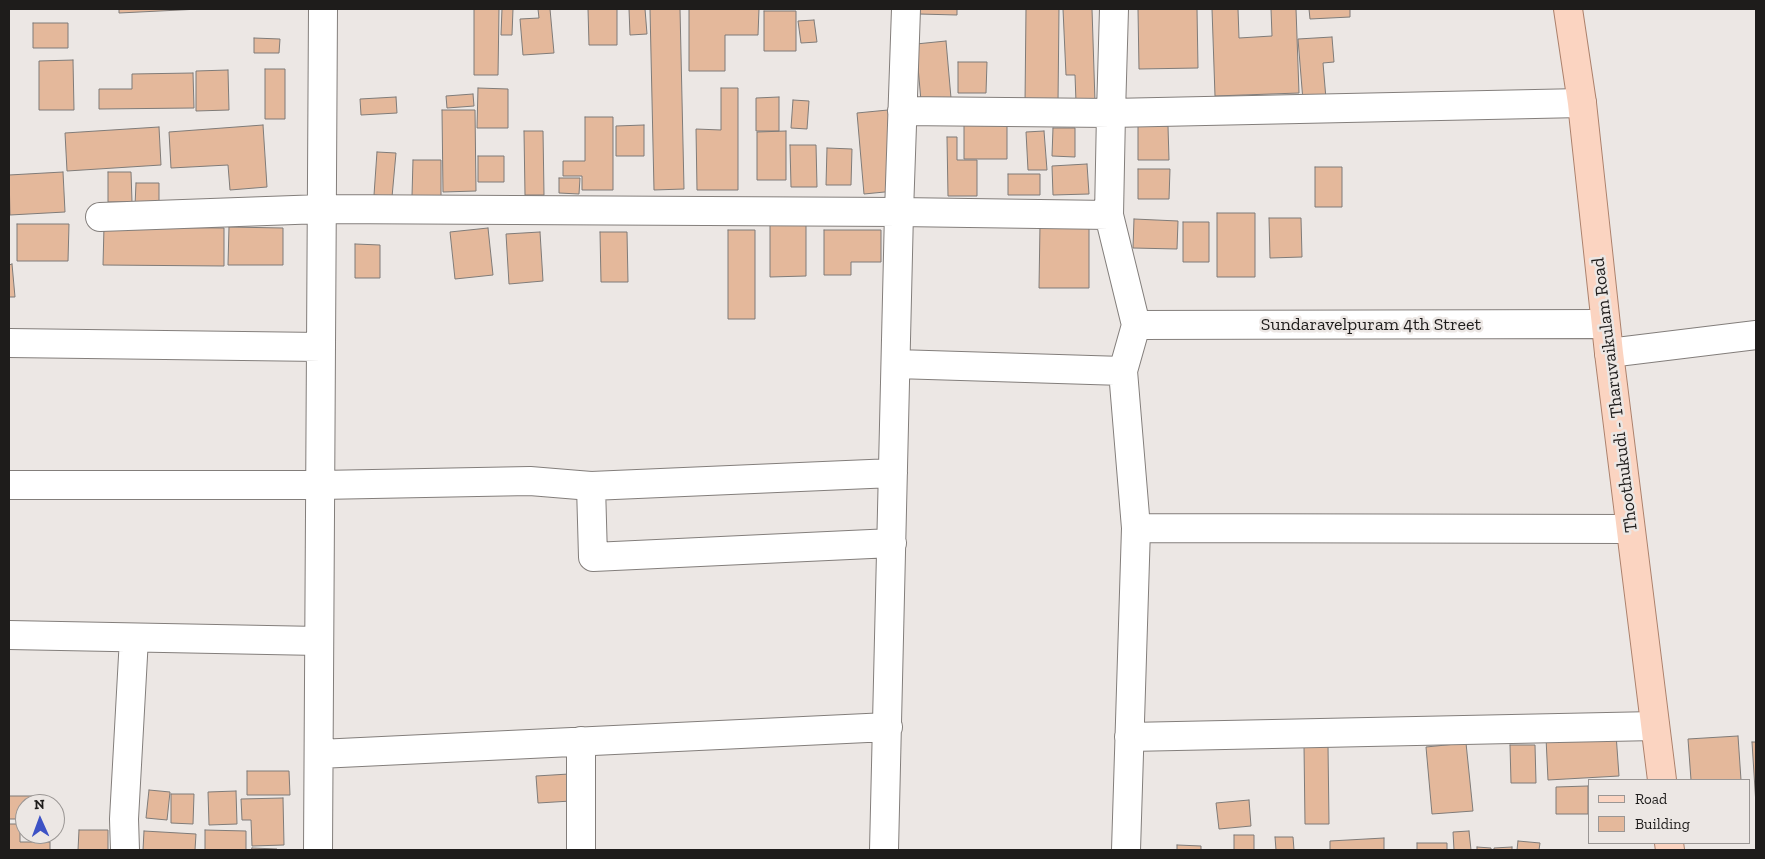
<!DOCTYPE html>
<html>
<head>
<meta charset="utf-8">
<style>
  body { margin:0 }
  #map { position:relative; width:1765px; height:859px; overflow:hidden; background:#ece7e4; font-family:"Zilla Slab",serif }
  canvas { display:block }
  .frame { position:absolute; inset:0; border:10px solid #1e1c1b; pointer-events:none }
  .legend { position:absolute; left:1588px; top:779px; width:162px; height:65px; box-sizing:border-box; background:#ece7e4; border:1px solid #9a9694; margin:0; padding:6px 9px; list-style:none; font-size:15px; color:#1e1c1b }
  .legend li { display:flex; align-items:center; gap:10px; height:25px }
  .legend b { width:25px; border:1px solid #9a9694 }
  .north { position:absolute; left:15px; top:794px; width:50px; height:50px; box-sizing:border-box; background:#ece7e4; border:1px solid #9a9694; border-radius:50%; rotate:358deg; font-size:14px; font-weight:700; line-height:20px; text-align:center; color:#1e1c1b }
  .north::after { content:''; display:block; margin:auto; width:18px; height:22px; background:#3d52c5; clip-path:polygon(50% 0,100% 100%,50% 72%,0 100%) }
</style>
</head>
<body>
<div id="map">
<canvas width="1765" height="859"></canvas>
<div class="frame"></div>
<ul class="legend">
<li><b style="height:6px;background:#fbd4c1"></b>Road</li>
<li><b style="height:14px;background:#e4b89b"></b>Building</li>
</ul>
<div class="north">N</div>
</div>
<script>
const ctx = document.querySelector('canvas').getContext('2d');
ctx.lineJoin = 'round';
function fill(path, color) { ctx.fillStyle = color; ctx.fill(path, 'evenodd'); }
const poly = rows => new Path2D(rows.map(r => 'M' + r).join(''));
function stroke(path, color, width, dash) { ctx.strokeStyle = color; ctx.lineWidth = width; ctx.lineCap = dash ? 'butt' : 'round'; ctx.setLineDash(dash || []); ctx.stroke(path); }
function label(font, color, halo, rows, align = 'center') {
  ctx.font = font + ' "Zilla Slab",serif'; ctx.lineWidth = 5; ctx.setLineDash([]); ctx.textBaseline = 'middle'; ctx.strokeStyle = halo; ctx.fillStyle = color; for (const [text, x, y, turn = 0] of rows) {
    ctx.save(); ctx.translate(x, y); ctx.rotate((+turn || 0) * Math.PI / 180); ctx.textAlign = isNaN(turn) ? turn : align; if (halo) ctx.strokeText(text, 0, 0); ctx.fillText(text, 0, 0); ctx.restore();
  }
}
const building = poly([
  [119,9,200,9,119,13,119,9],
  [474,9,499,9,498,75,474,75,474,9],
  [502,9,513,9,512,35,501,35,502,9],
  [538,9,550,9,554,53,523,55,520,19,539,18,538,9],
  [588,9,617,9,617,45,589,45,588,9],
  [629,9,645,9,647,34,630,35,629,9],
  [650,9,680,9,684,189,654,190,650,9],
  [689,9,759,9,758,35,725,35,725,71,689,71,689,9],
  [919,9,957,9,957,15,919,14,919,9],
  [1026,9,1059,9,1058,103,1025,103,1026,9],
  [1063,9,1092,9,1095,102,1076,102,1075,75,1066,75,1063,9],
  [1138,9,1197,9,1198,68,1139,69,1138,9],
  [1212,9,1238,9,1239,38,1272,36,1271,9,1296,9,1299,93,1215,96,1212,9],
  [1309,9,1350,9,1350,17,1310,19,1309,9],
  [764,11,796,11,796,51,764,51,764,11],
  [814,20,817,42,801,43,798,21,814,20],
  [33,23,68,23,68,48,33,48,33,23],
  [1332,37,1334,62,1323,63,1326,99,1303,101,1298,39,1332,37],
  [254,38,280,39,279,53,254,53,254,38],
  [946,41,951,98,921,101,916,44,946,41],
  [73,60,74,110,39,110,39,61,73,60],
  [958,62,987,62,986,93,958,93,958,62],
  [265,69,285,69,285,119,265,119,265,69],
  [228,70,229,110,196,111,196,71,228,70],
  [193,73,194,108,99,109,99,89,132,89,132,74,193,73],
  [478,88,508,89,508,128,477,128,478,88],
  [721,88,738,88,738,190,697,190,696,129,721,130,721,88],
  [473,94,474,106,447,108,446,96,473,94],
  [396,97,397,113,361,115,360,99,396,97],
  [779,97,779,131,756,131,756,98,779,97],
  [793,100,809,101,807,129,791,128,793,100],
  [442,110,475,110,476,191,443,192,442,110],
  [888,110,895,191,864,194,857,113,888,110],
  [585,117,613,117,613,190,582,190,582,176,563,176,563,161,585,161,585,117],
  [964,122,1007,122,1007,159,964,159,964,122],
  [263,125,267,187,230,190,228,165,171,168,169,132,263,125],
  [644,125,644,156,616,156,616,126,644,125],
  [1138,126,1168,126,1169,160,1138,160,1138,126],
  [159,127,161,165,67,171,65,133,159,127],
  [1053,128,1075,128,1075,157,1052,156,1053,128],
  [524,131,543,131,544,195,525,195,524,131],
  [786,131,786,180,757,180,757,132,786,131],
  [1044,131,1047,170,1028,170,1026,132,1044,131],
  [947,137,957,137,957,160,977,160,977,196,948,196,947,137],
  [790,145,816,145,817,187,791,187,790,145],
  [827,148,852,149,851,185,826,185,827,148],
  [377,152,396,153,392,197,374,195,377,152],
  [478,156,504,156,504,182,478,182,478,156],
  [413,160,441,160,441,196,412,196,413,160],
  [1087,164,1089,194,1053,195,1052,166,1087,164],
  [1315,167,1342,167,1342,207,1315,207,1315,167],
  [1138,169,1170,169,1169,199,1138,199,1138,169],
  [63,172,65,212,10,215,9,175,63,172],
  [108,172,131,172,132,202,108,202,108,172],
  [1008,174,1040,174,1040,195,1008,195,1008,174],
  [559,178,580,178,579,194,559,193,559,178],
  [136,183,159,183,159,206,135,206,136,183],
  [1217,213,1255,213,1255,277,1217,277,1217,213],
  [1269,218,1301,218,1302,257,1270,258,1269,218],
  [1134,219,1178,221,1177,249,1133,248,1134,219],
  [1183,222,1209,222,1209,262,1183,262,1183,222],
  [17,224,69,224,68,261,17,261,17,224],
  [770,225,806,225,806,276,770,277,770,225],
  [1040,225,1089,226,1089,288,1039,288,1040,225],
  [104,227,224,228,224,266,103,265,104,227],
  [229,227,283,228,283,265,228,265,229,227],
  [488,228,493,275,455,279,450,232,488,228],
  [728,230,755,230,755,319,728,319,728,230],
  [824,230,881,230,881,262,851,262,851,275,824,275,824,230],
  [540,232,543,281,509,284,506,234,540,232],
  [600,232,627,232,628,282,601,282,600,232],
  [355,244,380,245,380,278,355,278,355,244],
  [12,264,15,297,9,297,9,265,12,264],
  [1616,734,1619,776,1548,780,1546,738,1616,734],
  [1738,736,1741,780,1691,780,1688,739,1738,736],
  [1752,742,1756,742,1756,805,1752,742],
  [1466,743,1473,811,1432,814,1426,747,1466,743],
  [1304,745,1328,745,1329,824,1305,824,1304,745],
  [1510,745,1535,745,1536,783,1511,783,1510,745],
  [247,771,289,771,290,795,247,795,247,771],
  [569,774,571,801,538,803,536,776,569,774],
  [1588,786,1588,814,1556,814,1556,787,1588,786],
  [149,790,170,792,167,820,146,818,149,790],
  [236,791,237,824,209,825,208,792,236,791],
  [171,794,194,794,193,824,171,823,171,794],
  [9,796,36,796,36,804,25,804,25,819,9,819,9,796],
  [283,798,284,845,252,846,251,820,242,820,241,799,283,798],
  [1249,800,1251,826,1219,829,1216,803,1249,800],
  [9,824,20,824,20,842,50,842,50,850,9,850,9,824],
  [79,830,108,830,108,850,78,850,79,830],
  [205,830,246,831,246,850,205,850,205,830],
  [144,831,196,834,195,850,143,850,144,831],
  [1469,831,1471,850,1454,850,1453,832,1469,831],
  [1234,835,1254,835,1254,850,1234,850,1234,835],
  [1275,837,1293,837,1294,850,1276,850,1275,837],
  [1384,838,1384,850,1330,850,1330,841,1384,838],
  [1518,841,1540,843,1539,850,1517,850,1518,841],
  [1417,843,1447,843,1447,850,1417,850,1417,843],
  [1177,845,1201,846,1201,850,1177,850,1177,845],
  [1477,847,1491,848,1491,850,1477,850,1477,847],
  [1512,847,1512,850,1494,850,1494,848,1512,847],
  [252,848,277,849,277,850,251,850,252,848]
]);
fill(building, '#e4b89b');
stroke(building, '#7f7b78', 1);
const minor = poly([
  [906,9,899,212,1109,215],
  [902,111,1111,113,1114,9],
  [100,217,322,209,899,212,884,850],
  [1136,325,1605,324],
  [9,343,321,347],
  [1609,353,1756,335],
  [896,364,1123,371],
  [9,485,320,485,530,481,591,486],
  [1136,528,1630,529],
  [892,543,593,557,591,486,893,473],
  [9,635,319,641],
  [1129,737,1655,726],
  [319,754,888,727],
  [125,850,124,819,134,638],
  [318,850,323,9],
  [581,850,581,741],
  [1126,850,1136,528,1123,371,1136,325,1109,215,1111,113,1582,103]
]);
const major = poly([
  [1568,9,1582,103,1609,353,1662,780],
  [1669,843,1670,850]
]);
stroke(minor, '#837e7b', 30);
stroke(major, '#ac816c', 30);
stroke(minor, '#fff', 28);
stroke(major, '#fbd4c1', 28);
label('18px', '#1e1c1b', '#ece7e4', [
  ["Sundaravelpuram 4th Street",1371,325],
  ["Thoothukudi - Tharuvaikulam Road",1615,395,-97]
]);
</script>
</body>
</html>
